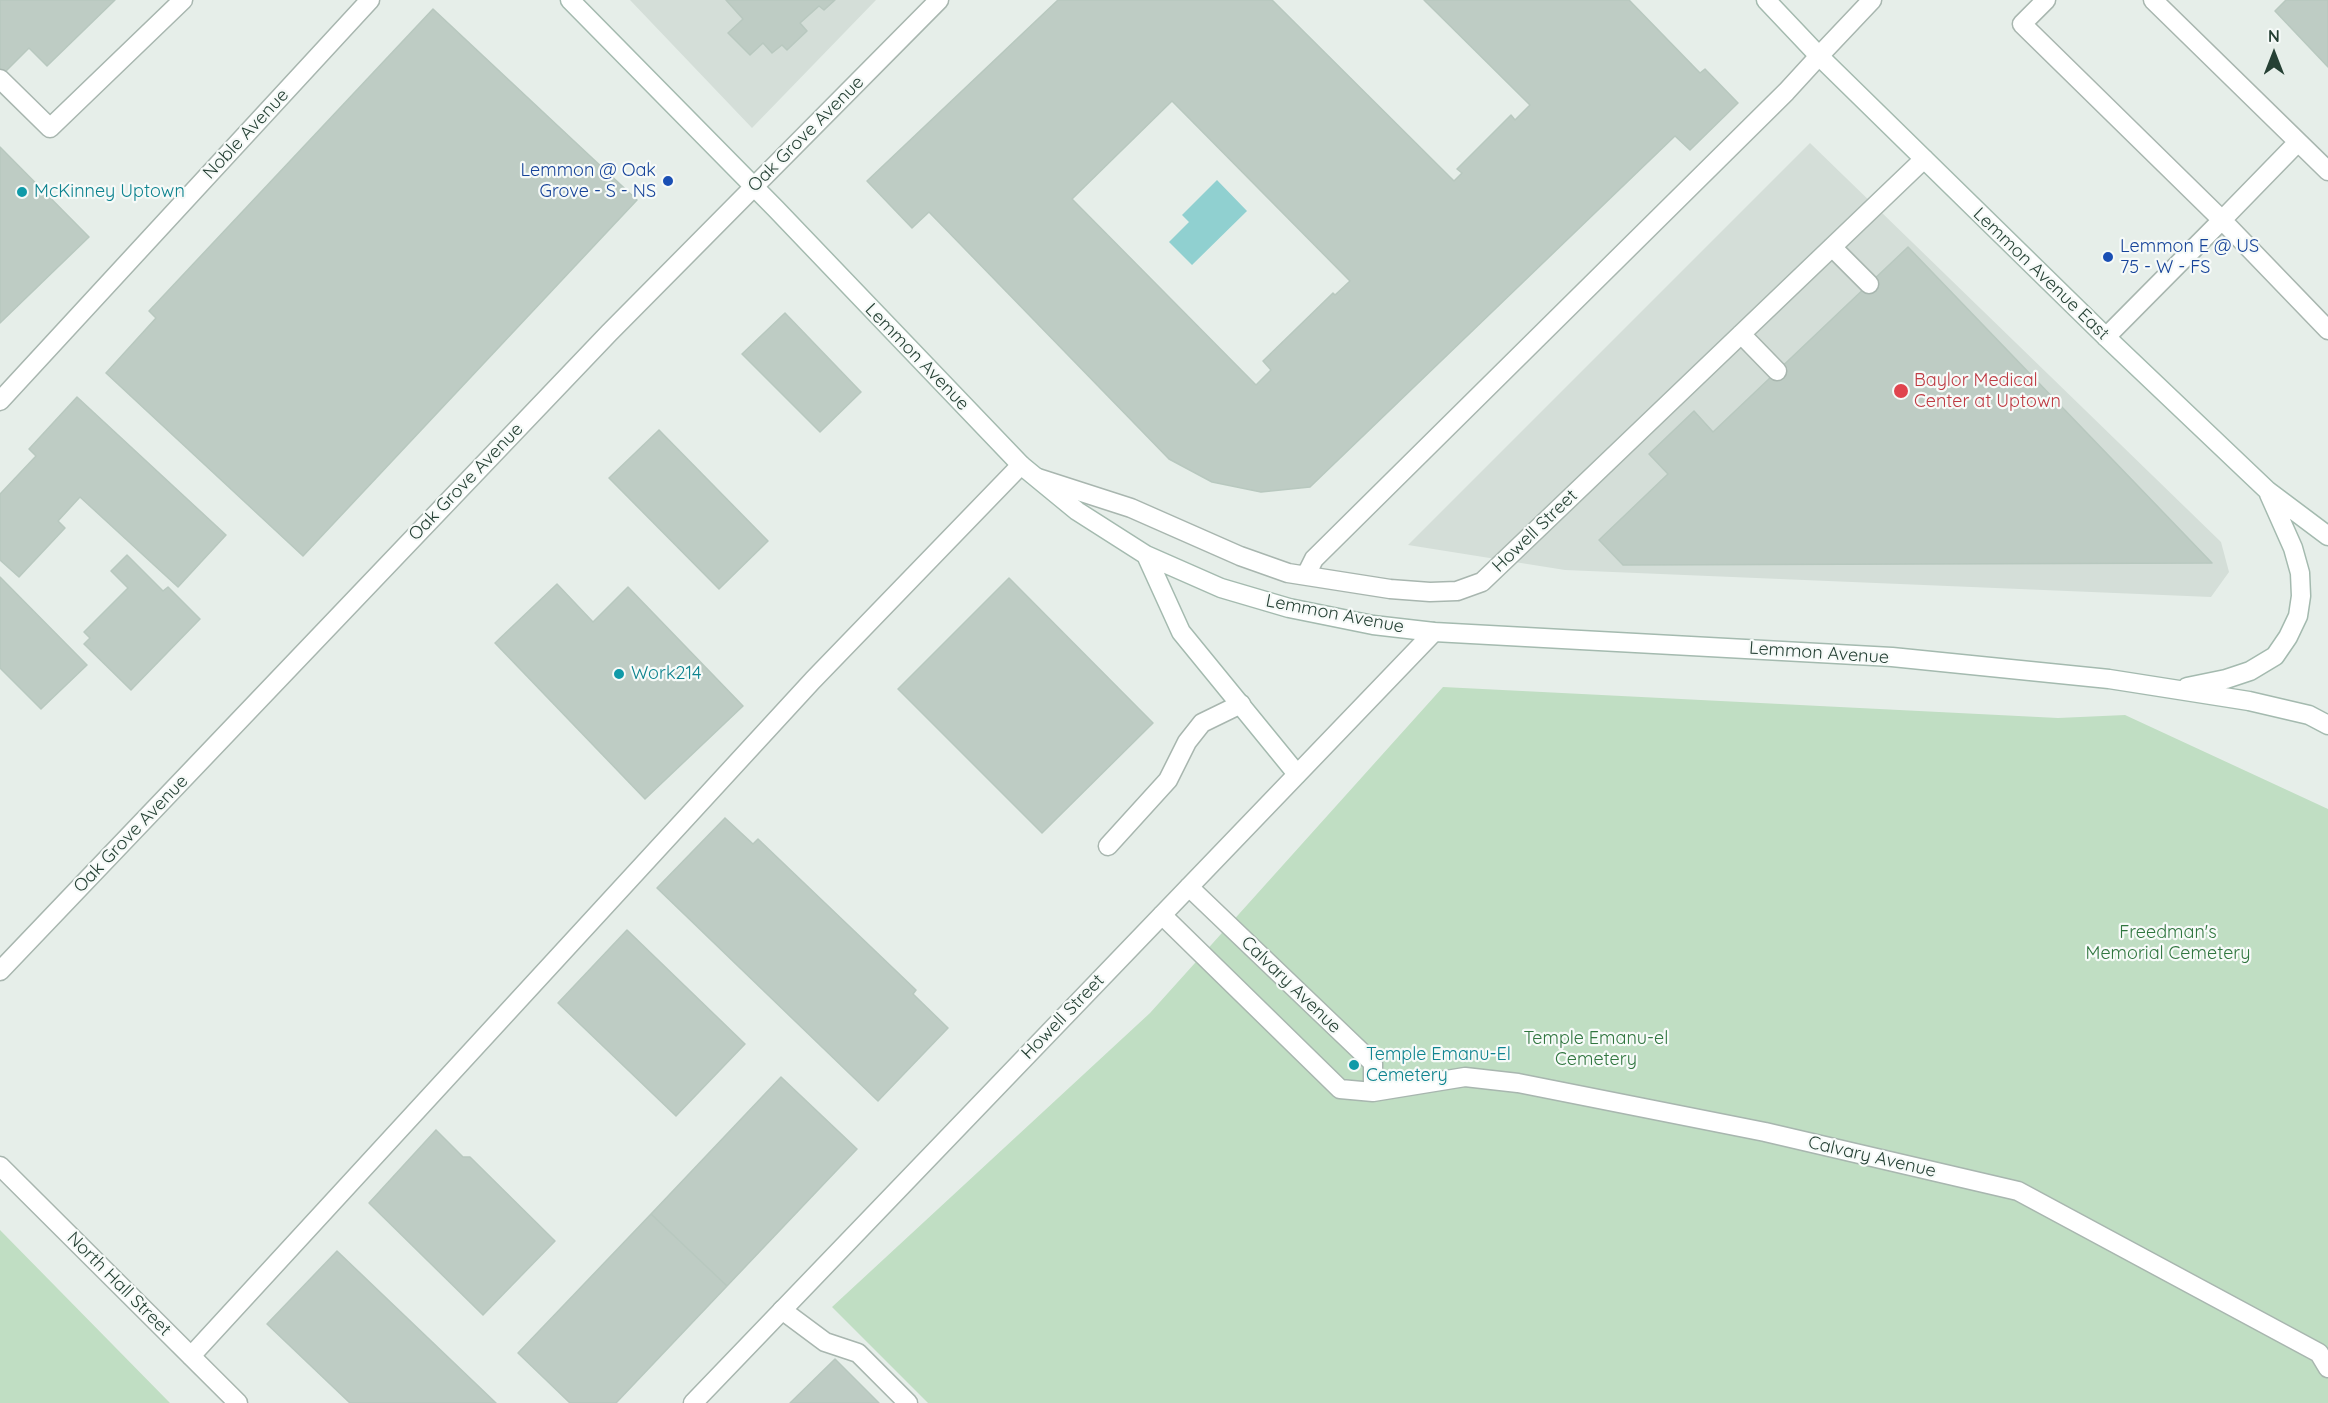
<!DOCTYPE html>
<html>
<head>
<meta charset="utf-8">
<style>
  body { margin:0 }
  #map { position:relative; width:2328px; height:1403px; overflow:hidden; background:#e6eee9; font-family:Quicksand,sans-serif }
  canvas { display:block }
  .north { position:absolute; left:2244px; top:24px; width:60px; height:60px; -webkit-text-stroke:4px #f6faf8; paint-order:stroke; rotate:0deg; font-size:16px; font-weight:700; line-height:24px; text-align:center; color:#254034 }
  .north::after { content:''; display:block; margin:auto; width:21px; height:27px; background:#254034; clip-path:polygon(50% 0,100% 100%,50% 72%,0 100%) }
</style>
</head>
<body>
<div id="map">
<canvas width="2328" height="1403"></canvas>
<div class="north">N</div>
</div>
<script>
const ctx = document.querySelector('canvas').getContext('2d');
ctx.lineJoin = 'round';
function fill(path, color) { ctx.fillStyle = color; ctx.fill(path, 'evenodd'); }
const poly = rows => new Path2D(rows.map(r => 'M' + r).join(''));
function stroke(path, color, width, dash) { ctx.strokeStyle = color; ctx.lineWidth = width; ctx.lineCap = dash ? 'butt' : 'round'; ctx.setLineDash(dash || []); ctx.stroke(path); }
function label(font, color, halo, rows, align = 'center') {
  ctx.font = font + ' Quicksand,sans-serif'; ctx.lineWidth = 4.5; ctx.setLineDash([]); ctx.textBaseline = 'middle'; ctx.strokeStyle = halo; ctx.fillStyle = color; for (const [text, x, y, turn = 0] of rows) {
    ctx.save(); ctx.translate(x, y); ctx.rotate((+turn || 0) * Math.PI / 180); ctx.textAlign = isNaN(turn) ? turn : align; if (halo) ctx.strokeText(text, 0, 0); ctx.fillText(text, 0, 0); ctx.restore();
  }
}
fill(poly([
  [630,0,876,0,752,128],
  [1810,143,2221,542,2229,572,2211,597,1565,570,1408,545]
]), '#d4ded8');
fill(poly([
  [1443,687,2058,718,2125,715,2328,809,2328,1403,928,1403,832,1307,1150,1013],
  [0,1230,170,1403,0,1403]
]), '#c0dec3');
fill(poly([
  [1217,180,1247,211,1192,265,1169,242,1189,222,1182,215]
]), '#90d0d0');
const building = poly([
  [0,0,115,0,47,66,29,48,4,73,0,69,0,0],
  [726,0,835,0,824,10,819,6,800,23,807,31,787,50,782,45,772,53,763,43,750,55,728,33,743,19,726,0],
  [1058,0,1272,0,1454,181,1462,173,1457,169,1511,115,1515,120,1530,105,1424,0,1629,0,1700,73,1705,69,1738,103,1690,150,1675,136,1310,487,1261,492,1212,482,1169,459,929,212,912,228,867,181,1058,0],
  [1172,101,1350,281,1335,295,1333,293,1263,361,1271,370,1256,385,1072,199,1172,101],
  [2286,0,2328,0,2328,67,2275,11,2286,0],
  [433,9,637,200,303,556,106,373,156,318,149,311,433,9],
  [0,147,89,237,0,323,0,147],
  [1908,247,2212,563,1623,565,1599,540,1668,474,1649,454,1694,411,1713,432,1908,247],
  [785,313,861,392,820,432,742,354,785,313],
  [77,397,226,535,178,587,80,497,58,521,65,528,19,577,0,560,0,494,36,456,29,449,77,397],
  [659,430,768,541,719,589,609,478,659,430],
  [127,555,163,591,168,587,200,619,131,690,84,644,90,638,84,632,128,588,111,571,127,555],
  [0,577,87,665,41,709,0,668,0,577],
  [1009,578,1153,723,1042,833,898,689,1009,578],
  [557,584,593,622,628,587,743,706,645,799,495,643,557,584],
  [725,818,753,844,758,839,916,990,913,994,948,1028,878,1101,657,888,725,818],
  [627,930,745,1044,676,1116,558,1003,627,930],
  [781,1077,857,1149,727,1286,651,1214,781,1077],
  [436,1130,463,1157,470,1157,555,1241,483,1315,369,1203,436,1130],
  [651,1214,727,1286,616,1403,570,1403,518,1353,651,1214],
  [337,1251,496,1403,350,1403,267,1324,337,1251],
  [835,1359,879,1403,790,1403,835,1359]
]);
fill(building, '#beccc4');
stroke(building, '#b8c8bf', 1.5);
const service = poly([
  [2046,0,2022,24,2222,220,2298,142],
  [2153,0,2328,171],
  [0,79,50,128,183,0],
  [1832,247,1869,284],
  [1741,334,1777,371],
  [2106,337,2222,220,2328,330],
  [0,401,370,0],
  [1038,478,1131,508,1240,556,1288,573,1390,589,1430,592,1457,591,1482,582,1924,159],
  [1306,575,1314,559,1786,92,1819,56],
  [1108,846,1168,780,1187,742,1202,723,1241,704],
  [1189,887,1373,1063,1373,1092],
  [1162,915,1340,1089,1373,1092,1465,1077,1518,1083,1765,1132,2018,1191,2319,1353,2328,1368],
  [782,1310,825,1342,858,1353,908,1403],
  [191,1356,813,680,1021,465]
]);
const minor = poly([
  [1819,56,1872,0],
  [0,971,609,333,939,0],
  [693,1403,1434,632]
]);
const tertiary = poly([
  [0,1166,238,1403]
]);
const secondary = poly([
  [570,0,776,209,1021,465,1077,511,1146,555,1221,588,1289,608,1373,625,1434,632,1892,657,2109,679,2249,701,2309,715,2328,725],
  [1766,0,1819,56,2106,337,2268,491,2328,536],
  [1146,555,1181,632,1297,774],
  [2187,687,2226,679,2250,671,2275,656,2288,637,2298,616,2301,596,2300,573,2293,548,2269,494]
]);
stroke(service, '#a8b6af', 21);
stroke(minor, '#a8b6af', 21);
stroke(tertiary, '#a8b6af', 21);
stroke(secondary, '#a4baaf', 21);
stroke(service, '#fff', 18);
stroke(minor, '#fff', 18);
stroke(tertiary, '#fff', 18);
stroke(secondary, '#fff', 18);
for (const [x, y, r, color] of [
  [668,181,6,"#1a4fb4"],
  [22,192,6,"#0f9aa8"],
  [2108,257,6,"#1a4fb4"],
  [1901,391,8,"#e0444e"],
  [619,674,6,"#0f9aa8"],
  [1354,1065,6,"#0f9aa8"]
]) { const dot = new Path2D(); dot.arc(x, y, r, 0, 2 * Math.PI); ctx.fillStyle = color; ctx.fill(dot); stroke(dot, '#f6faf8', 2); }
label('18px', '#254034', '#f6faf8', [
  ["Noble Avenue",246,134,-47],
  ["Oak Grove Avenue",806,134,-45],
  ["Lemmon Avenue East",2041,274,44],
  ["Lemmon Avenue",917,357,46],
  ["Oak Grove Avenue",466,482,-46],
  ["Howell Street",1535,531,-44],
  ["Lemmon Avenue",1335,614,11],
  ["Lemmon Avenue",1819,653,4],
  ["Oak Grove Avenue",131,834,-46],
  ["Calvary Avenue",1291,985,44],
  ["Howell Street",1063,1017,-46],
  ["Calvary Avenue",1872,1157,13],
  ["North Hall Street",119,1284,45]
]);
label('18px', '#164399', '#f6faf8', [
  ["Lemmon @ Oak",656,171],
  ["Grove - S - NS",656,192],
  ["Lemmon E @ US",2120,247,"left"],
  ["75 - W - FS",2120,268,"left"]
], 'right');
label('18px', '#0d838f', '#f6faf8', [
  ["McKinney Uptown",34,192],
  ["Work214",631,674],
  ["Temple Emanu-El",1366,1055],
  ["Cemetery",1366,1076]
], 'left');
label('18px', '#be3a42', '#f6faf8', [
  ["Baylor Medical",1914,381],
  ["Center at Uptown",1914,402]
], 'left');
label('18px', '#30763f', '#f6faf8', [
  ["Freedman's",2168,933],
  ["Memorial Cemetery",2168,954],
  ["Temple Emanu-el",1596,1039],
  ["Cemetery",1596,1060]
]);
</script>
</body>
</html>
